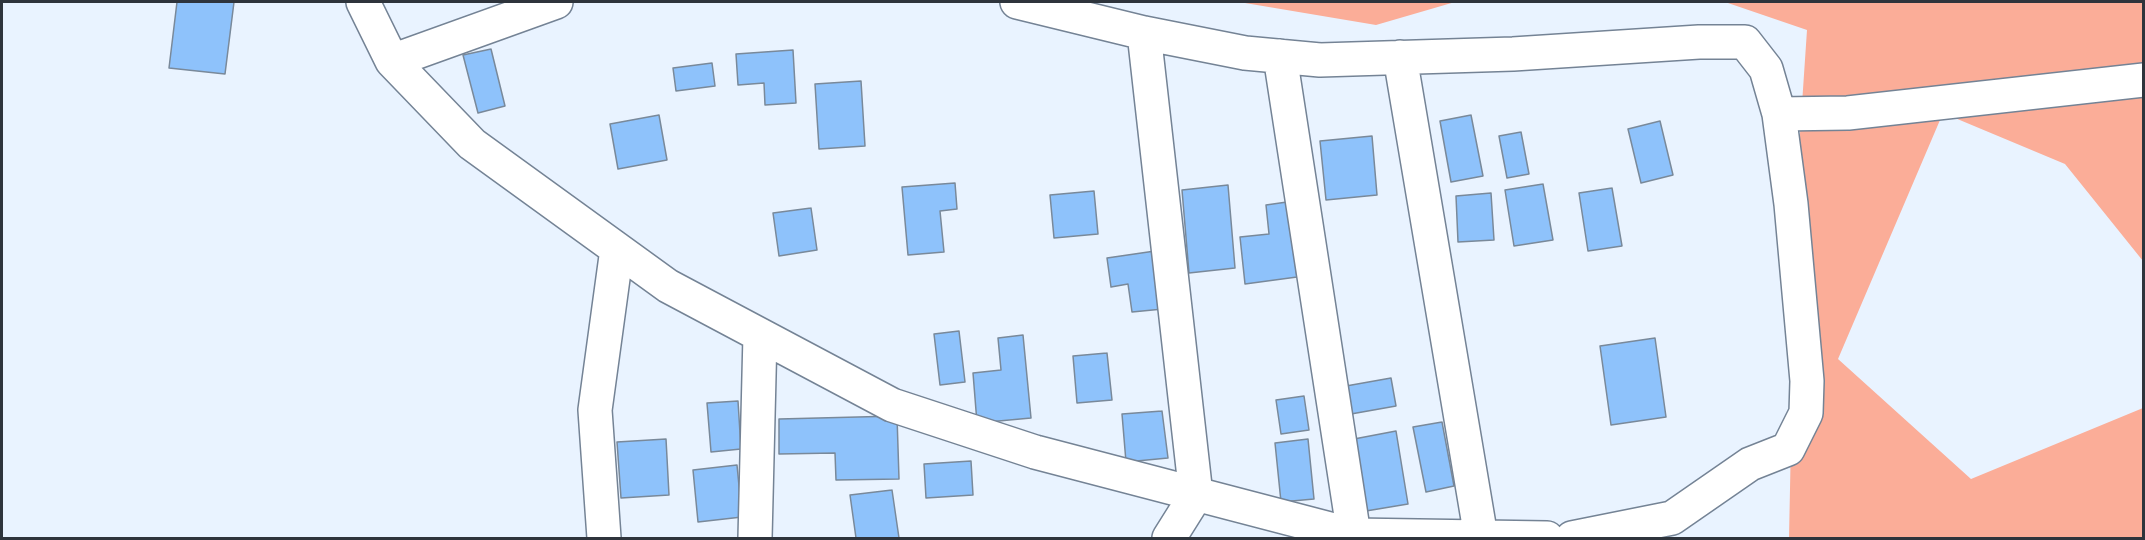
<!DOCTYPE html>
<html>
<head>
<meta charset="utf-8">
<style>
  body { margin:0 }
  #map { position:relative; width:2145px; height:540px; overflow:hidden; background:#e9f3ff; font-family:"Source Sans 3",sans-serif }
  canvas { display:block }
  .frame { position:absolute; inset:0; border:3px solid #2e343c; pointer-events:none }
</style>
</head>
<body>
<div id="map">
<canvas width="2145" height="540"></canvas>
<div class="frame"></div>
</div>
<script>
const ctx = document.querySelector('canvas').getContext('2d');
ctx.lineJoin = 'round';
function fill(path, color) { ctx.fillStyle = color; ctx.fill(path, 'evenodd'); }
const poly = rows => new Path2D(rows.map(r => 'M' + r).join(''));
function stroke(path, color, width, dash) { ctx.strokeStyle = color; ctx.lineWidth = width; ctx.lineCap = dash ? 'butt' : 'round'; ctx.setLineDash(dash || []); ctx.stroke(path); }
fill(poly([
  [1239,2,1455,2,1376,25],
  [1725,2,2143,2,2143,261,2065,164,1943,113,1838,359,1971,479,2143,408,2143,538,1789,538,1796,193,1807,30]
]), '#fbad98');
const building = poly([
  [177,2,234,2,225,74,169,68,177,2],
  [491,49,505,106,478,113,463,55,491,49],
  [793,50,796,103,765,105,764,83,738,85,736,54,793,50],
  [712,63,715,86,676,91,673,68,712,63],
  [861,81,865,146,819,149,815,84,861,81],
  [659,115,667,160,618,169,610,124,659,115],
  [1471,115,1483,176,1451,182,1440,121,1471,115],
  [1660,121,1673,175,1641,183,1628,129,1660,121],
  [1521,132,1529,174,1507,178,1499,136,1521,132],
  [1372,136,1377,195,1326,200,1320,141,1372,136],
  [955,183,957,209,940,211,944,252,908,255,902,187,955,183],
  [1543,184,1553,240,1514,246,1505,190,1543,184],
  [1228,185,1235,268,1189,273,1182,190,1228,185],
  [1612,188,1622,246,1588,251,1579,193,1612,188],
  [1094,191,1098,234,1054,238,1050,195,1094,191],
  [1491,193,1494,240,1458,242,1456,196,1491,193],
  [1287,202,1297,277,1245,284,1240,237,1269,234,1266,205,1287,202],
  [811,208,817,250,779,256,773,213,811,208],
  [1155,251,1163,309,1132,312,1128,284,1111,287,1107,258,1155,251],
  [959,331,965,382,940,385,934,334,959,331],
  [1023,335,1031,418,977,423,973,373,1001,370,998,338,1023,335],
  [1655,338,1666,417,1611,425,1600,346,1655,338],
  [1107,353,1112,400,1077,403,1073,356,1107,353],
  [1391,378,1396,406,1351,414,1346,386,1391,378],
  [1304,396,1309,430,1281,434,1276,400,1304,396],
  [738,401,741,449,711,452,707,403,738,401],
  [1162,411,1168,458,1126,462,1122,414,1162,411],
  [897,416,899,479,836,480,835,453,779,454,779,419,897,416],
  [1442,422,1454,486,1426,492,1413,427,1442,422],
  [1396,431,1408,504,1366,511,1354,439,1396,431],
  [666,439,669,495,621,498,617,442,666,439],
  [1308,439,1314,499,1281,502,1275,443,1308,439],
  [971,461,973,495,926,498,924,464,971,461],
  [737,465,742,517,698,522,693,470,737,465],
  [892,490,899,538,856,538,850,495,892,490]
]);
fill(building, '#8ec2fb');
stroke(building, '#79899a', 1.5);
const minor = poly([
  [363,2,392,61,472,144,668,286,892,405,1035,452,1364,538],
  [1017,2,1144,33,1245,53,1320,60,1513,54,1699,42,1745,42,1766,69,1779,114,1791,204,1807,381,1806,413,1788,449,1750,464,1672,518,1572,538],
  [1144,33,1196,495,1169,538],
  [1280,56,1354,535],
  [1400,57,1481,537],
  [392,61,556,2],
  [1779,114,1848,113,2144,80],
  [1354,535,1547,538],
  [604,538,595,410,617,249],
  [755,538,760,335]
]);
stroke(minor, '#748395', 36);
stroke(minor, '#fff', 33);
</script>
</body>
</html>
